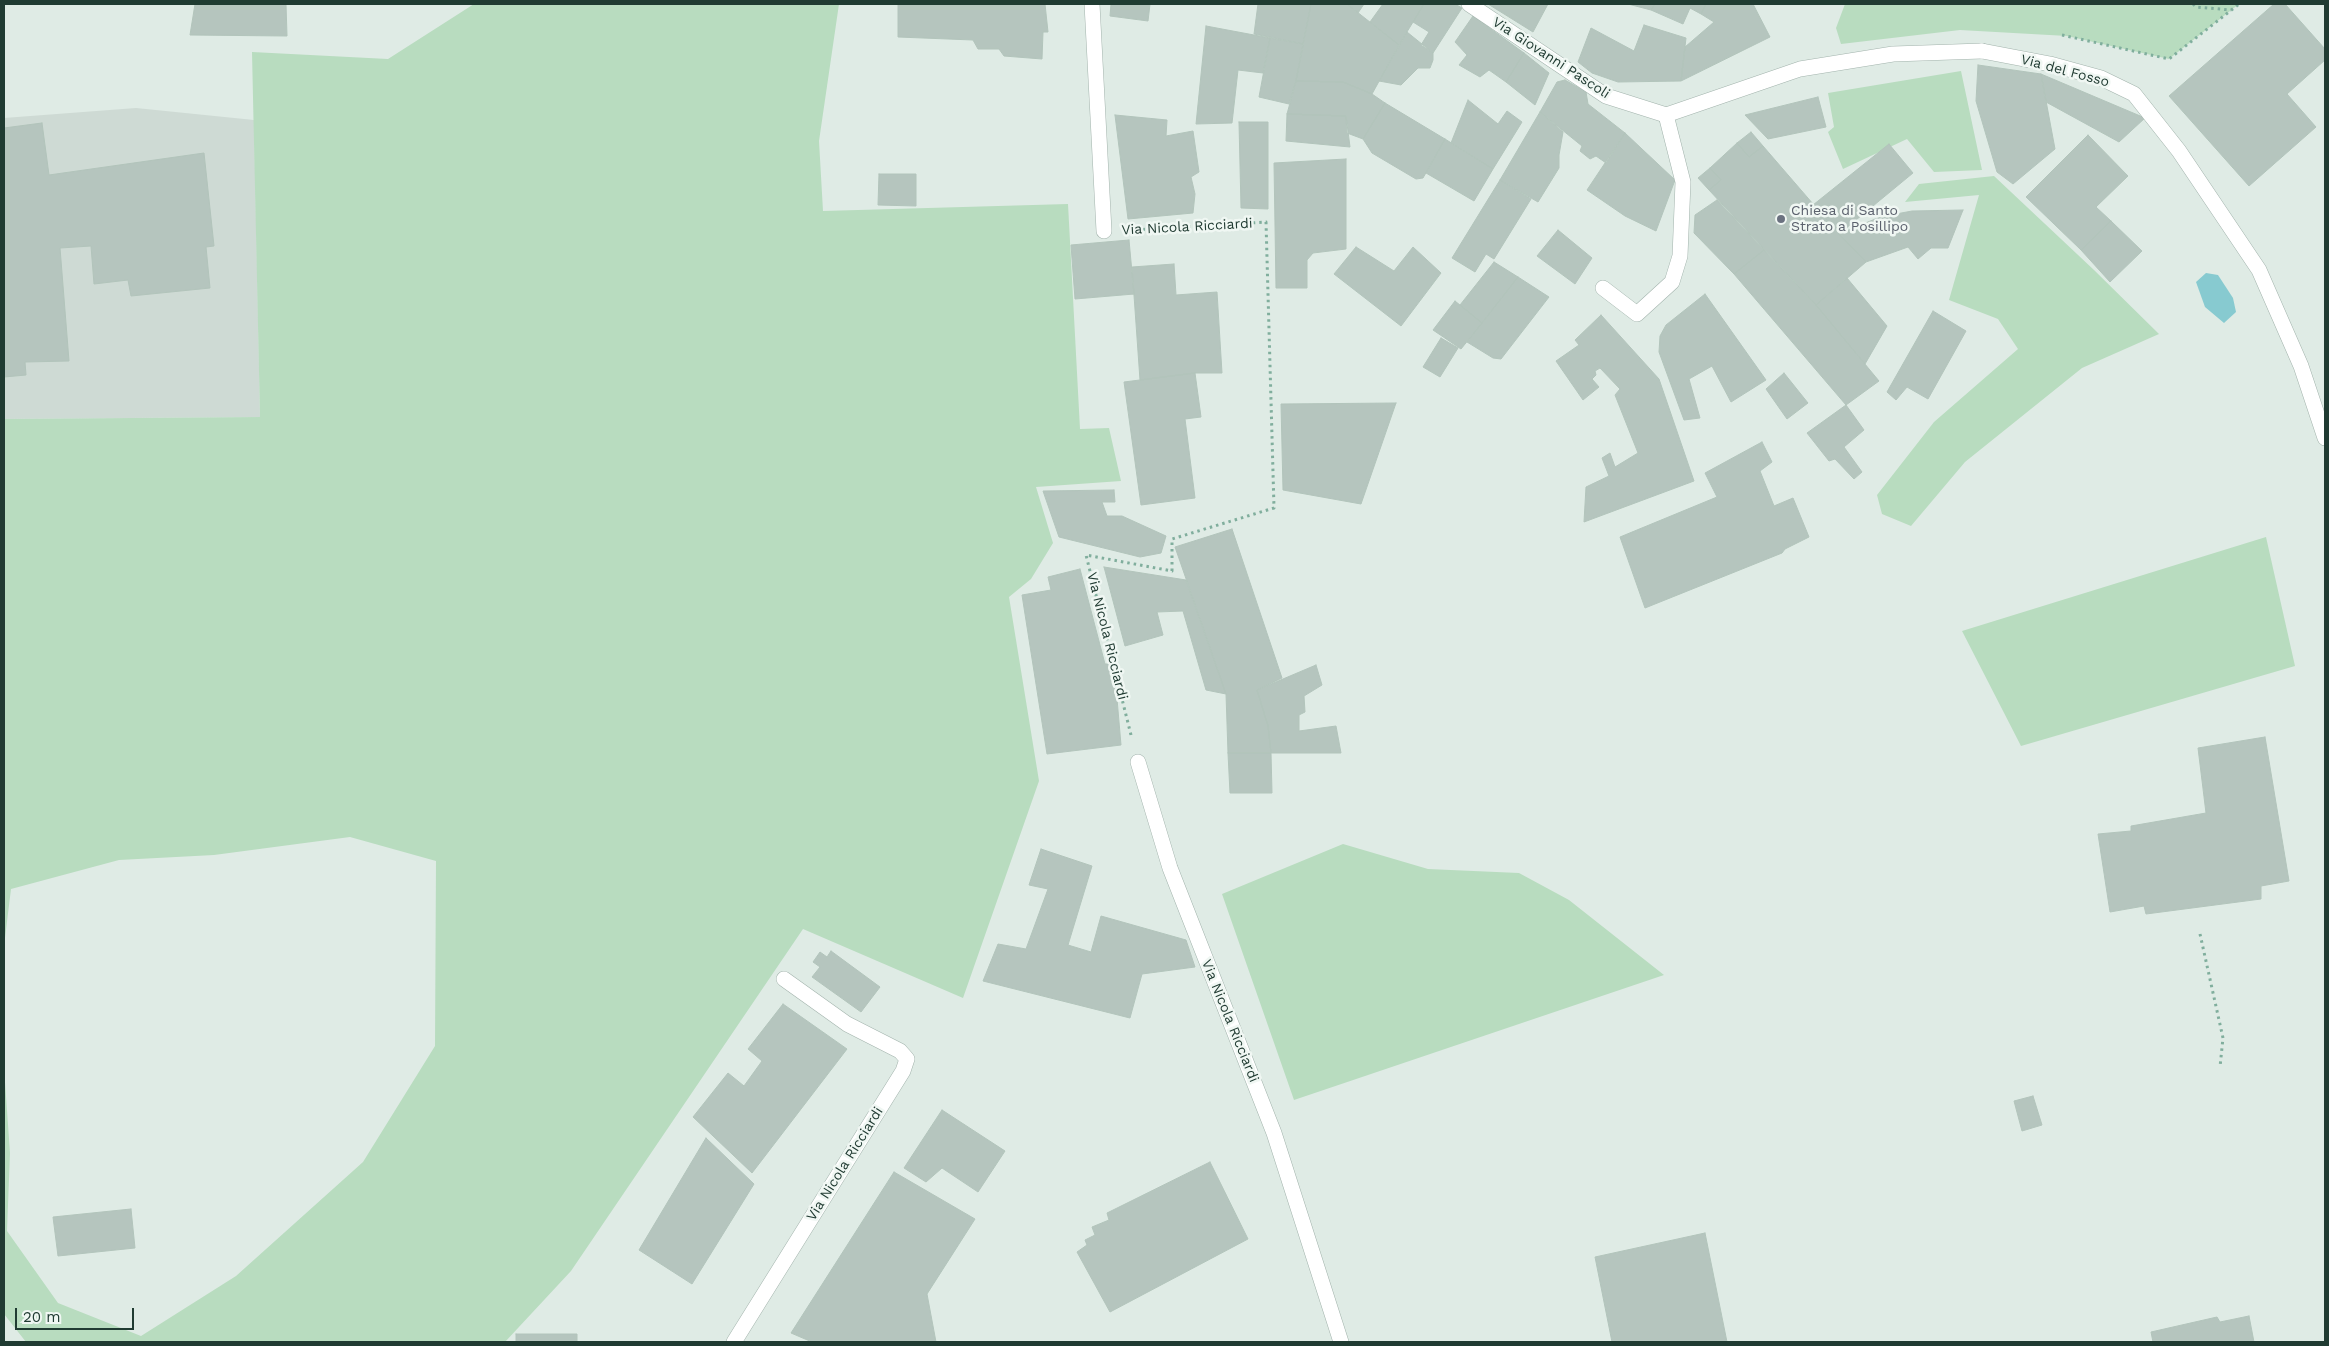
<!DOCTYPE html>
<html>
<head>
<meta charset="utf-8">
<style>
  body { margin:0 }
  #map { position:relative; width:2329px; height:1346px; overflow:hidden; background:#dfebe5; font-family:"Work Sans",sans-serif }
  canvas { display:block }
  .frame { position:absolute; inset:0; border:5px solid #203b32; pointer-events:none }
  .scale { position:absolute; left:15px; top:1308px; width:119px; height:22px; box-sizing:border-box; border:2px solid #203b32; border-top:0; padding-left:6px; font-size:15px; line-height:18px; white-space:nowrap; color:#203b32; -webkit-text-stroke:4px #f0f7f3; paint-order:stroke }
</style>
</head>
<body>
<div id="map">
<canvas width="2329" height="1346"></canvas>
<div class="frame"></div>
<div class="scale">20 m</div>
</div>
<script>
const ctx = document.querySelector('canvas').getContext('2d');
ctx.lineJoin = 'round';
function fill(path, color) { ctx.fillStyle = color; ctx.fill(path, 'evenodd'); }
const poly = rows => new Path2D(rows.map(r => 'M' + r).join(''));
function stroke(path, color, width, dash) { ctx.strokeStyle = color; ctx.lineWidth = width; ctx.lineCap = dash ? 'butt' : 'round'; ctx.setLineDash(dash || []); ctx.stroke(path); }
function label(font, color, halo, rows, align = 'center') {
  ctx.font = font + ' "Work Sans",sans-serif'; ctx.lineWidth = 5; ctx.setLineDash([]); ctx.textBaseline = 'middle'; ctx.strokeStyle = halo; ctx.fillStyle = color; for (const [text, x, y, turn = 0] of rows) {
    ctx.save(); ctx.translate(x, y); ctx.rotate((+turn || 0) * Math.PI / 180); ctx.textAlign = isNaN(turn) ? turn : align; if (halo) ctx.strokeText(text, 0, 0); ctx.fillText(text, 0, 0); ctx.restore();
  }
}
fill(poly([
  [136,108,254,120,260,417,4,419,4,118]
]), '#cedad4');
fill(poly([
  [474,4,839,4,819,141,823,211,1068,204,1080,429,1109,428,1121,481,1036,487,1053,543,1031,579,1009,597,1039,781,963,998,803,929,571,1271,505,1342,26,1342,4,1314,4,1068,10,1153,7,1231,58,1303,141,1336,236,1276,363,1162,435,1046,436,861,350,837,214,855,119,860,11,889,4,946,4,419,260,417,252,52,388,59],
  [1845,4,2239,4,2169,59,2067,36,1960,30,1841,44,1836,28],
  [1961,71,1982,170,1934,172,1907,139,1843,169,1828,132,1834,127,1828,93],
  [1994,176,2094,270,2159,334,2082,368,1965,462,1911,526,1882,514,1877,495,1934,422,2018,349,1998,319,1949,300,1979,195,1905,202,1919,184],
  [2266,537,2295,666,2021,746,1962,631],
  [1343,844,1428,869,1519,873,1569,900,1664,975,1294,1100,1222,894]
]), '#b8dcbf');
fill(poly([
  [2206,273,2218,275,2233,298,2236,312,2224,323,2205,307,2196,282]
]), '#87cad0');
const building = poly([
  [195,4,286,4,287,36,190,35,195,4],
  [898,4,1045,4,1048,32,1043,32,1042,59,1004,56,999,49,978,49,973,40,898,37,898,4],
  [1111,4,1150,4,1148,21,1110,16,1111,4],
  [1258,4,1311,4,1303,44,1254,34,1258,4],
  [1311,4,1347,4,1399,45,1372,94,1343,82,1296,81,1311,4],
  [1347,4,1364,4,1358,13,1347,4],
  [1383,4,1424,4,1399,45,1370,22,1383,4],
  [1424,4,1455,4,1462,8,1433,53,1421,45,1429,32,1413,22,1424,4],
  [1488,4,1548,4,1533,32,1488,4],
  [1628,4,1655,4,1651,10,1628,4],
  [1655,4,1706,4,1701,14,1690,8,1683,24,1651,10,1655,4],
  [1706,4,1753,4,1770,37,1681,81,1685,47,1714,22,1701,14,1706,4],
  [2274,4,2285,4,2325,49,2325,60,2287,94,2316,127,2249,186,2169,96,2274,4],
  [1473,16,1524,53,1506,82,1489,70,1480,77,1459,65,1467,55,1455,42,1473,16],
  [1644,25,1686,38,1681,81,1618,82,1592,73,1578,62,1591,28,1634,51,1644,25],
  [1206,26,1270,38,1263,73,1238,70,1232,123,1196,124,1206,26],
  [1407,32,1433,53,1433,60,1430,68,1418,68,1401,85,1379,81,1407,32],
  [1270,38,1303,44,1296,81,1289,104,1259,97,1270,38],
  [1524,53,1549,73,1535,105,1506,82,1524,53],
  [1978,65,2041,74,2055,149,2013,184,1997,172,1976,101,1978,65],
  [2041,74,2145,118,2119,142,2046,102,2041,74],
  [1565,80,1586,92,1588,104,1625,133,1606,163,1596,156,1590,159,1580,151,1582,146,1540,112,1557,82,1565,80],
  [1296,81,1343,82,1372,94,1385,103,1363,139,1347,133,1346,116,1287,114,1296,81],
  [1818,97,1826,127,1768,139,1745,115,1818,97],
  [1468,100,1498,124,1507,111,1522,122,1493,169,1451,143,1468,100],
  [1385,103,1445,139,1423,178,1416,179,1372,153,1363,139,1385,103],
  [1540,112,1563,132,1559,155,1559,168,1538,202,1500,180,1540,112],
  [1287,114,1346,116,1350,147,1286,141,1287,114],
  [1115,115,1167,120,1166,136,1193,131,1199,172,1191,177,1195,194,1193,213,1128,219,1115,115],
  [1239,122,1268,122,1268,209,1241,208,1239,122],
  [42,123,49,175,204,153,214,246,206,247,210,288,131,296,128,280,94,284,91,246,60,248,69,361,25,362,26,375,4,377,4,128,42,123],
  [1751,132,1763,146,1749,157,1737,143,1751,132],
  [1625,133,1675,180,1656,231,1625,216,1587,190,1625,133],
  [2088,135,2128,176,2096,207,2111,221,2081,250,2026,197,2088,135],
  [1445,139,1493,169,1474,201,1426,173,1445,139],
  [1737,143,1749,157,1763,146,1839,234,1866,262,1816,305,1709,190,1721,180,1710,168,1737,143],
  [1889,144,1913,173,1839,234,1813,205,1889,144],
  [1346,159,1346,249,1313,253,1307,260,1307,288,1276,288,1274,163,1346,159],
  [1710,168,1721,180,1709,190,1698,178,1710,168],
  [879,174,916,174,916,206,878,205,879,174],
  [1500,180,1531,199,1494,259,1486,254,1475,272,1452,258,1500,180],
  [1717,200,1764,250,1734,274,1694,233,1695,215,1717,200],
  [1963,210,1948,248,1931,248,1918,259,1908,247,1866,262,1839,234,1880,217,1912,211,1963,210],
  [2111,221,2142,251,2110,282,2081,250,2111,221],
  [1558,230,1592,258,1575,284,1537,256,1558,230],
  [1129,240,1134,294,1075,299,1071,245,1129,240],
  [1356,247,1394,271,1413,247,1441,273,1401,326,1334,274,1356,247],
  [1764,250,1816,305,1879,381,1846,405,1734,274,1764,250],
  [1494,262,1518,277,1482,323,1460,305,1494,262],
  [1174,264,1176,295,1217,292,1222,373,1195,373,1140,380,1132,267,1174,264],
  [1518,277,1549,297,1501,359,1493,358,1467,342,1518,277],
  [1847,278,1887,326,1865,364,1816,305,1847,278],
  [1705,294,1766,380,1731,402,1712,366,1689,379,1700,418,1684,420,1659,352,1660,336,1666,325,1705,294],
  [1455,301,1482,323,1461,349,1433,330,1455,301],
  [1933,311,1966,331,1928,399,1907,387,1896,400,1887,392,1933,311],
  [1601,315,1659,379,1694,481,1584,522,1586,487,1609,476,1602,458,1610,453,1615,467,1638,453,1615,395,1620,389,1600,368,1595,371,1596,375,1592,379,1599,387,1583,400,1556,361,1579,345,1575,340,1601,315],
  [1441,338,1458,348,1440,377,1423,367,1441,338],
  [1195,373,1201,417,1185,419,1195,498,1141,505,1124,382,1195,373],
  [1784,373,1808,403,1787,419,1766,389,1784,373],
  [1396,403,1361,504,1283,490,1281,404,1396,403],
  [1846,405,1864,430,1844,447,1862,472,1854,479,1835,459,1829,461,1807,433,1846,405],
  [1762,442,1772,462,1760,471,1774,506,1793,498,1809,537,1785,549,1782,553,1645,608,1620,537,1717,497,1705,473,1762,442],
  [1114,490,1115,502,1102,502,1107,516,1122,516,1166,536,1161,553,1140,557,1059,537,1043,491,1114,490],
  [1232,529,1282,678,1257,690,1268,726,1271,753,1228,753,1226,694,1175,547,1232,529],
  [1104,567,1186,580,1226,694,1206,690,1183,611,1157,612,1163,635,1125,646,1104,567],
  [1080,569,1105,664,1114,664,1121,745,1047,754,1022,595,1051,590,1048,577,1080,569],
  [1316,665,1322,685,1304,696,1305,712,1299,715,1299,731,1336,726,1341,753,1271,753,1268,726,1257,690,1316,665],
  [2265,737,2289,881,2261,886,2261,899,2146,914,2144,906,2110,912,2098,834,2131,831,2131,826,2206,813,2198,748,2265,737],
  [1228,753,1271,753,1272,793,1230,793,1228,753],
  [1041,849,1092,866,1068,945,1091,952,1101,916,1186,940,1195,967,1142,974,1130,1018,983,981,998,944,1026,949,1048,889,1029,885,1041,849],
  [831,951,880,987,861,1012,812,977,820,967,813,962,820,952,827,957,831,951],
  [783,1004,847,1049,752,1173,693,1117,728,1073,744,1086,762,1061,748,1049,783,1004],
  [2033,1096,2042,1125,2022,1131,2014,1101,2033,1096],
  [942,1110,1005,1151,978,1192,942,1168,926,1182,904,1168,942,1110],
  [706,1138,754,1184,692,1284,639,1250,706,1138],
  [1210,1162,1248,1239,1110,1312,1077,1252,1087,1245,1085,1240,1095,1235,1092,1227,1109,1220,1107,1213,1210,1162],
  [894,1172,975,1219,927,1294,936,1342,812,1342,791,1333,894,1172],
  [131,1209,135,1248,58,1256,53,1217,131,1209],
  [1705,1233,1727,1342,1612,1342,1595,1257,1705,1233],
  [2249,1316,2254,1342,2153,1342,2151,1332,2217,1317,2220,1322,2249,1316],
  [516,1334,577,1334,577,1342,516,1342,516,1334]
]);
fill(building, '#b5c5be');
stroke(building, '#b2c4bb', 1);
const lane = poly([
  [1092,4,1104,231],
  [1469,4,1606,96,1666,115,1800,69,1893,54,1982,51]
]);
const street = poly([
  [1982,51,2050,64,2101,78,2134,94,2179,151,2259,270,2301,366,2325,438],
  [1603,288,1637,314,1672,282,1680,256,1683,182,1666,115],
  [1138,762,1170,868,1274,1133,1341,1342],
  [734,1342,903,1071,907,1059,900,1051,847,1024,784,979]
]);
stroke(lane, '#a2b3ac', 16);
stroke(street, '#a2b3ac', 16);
stroke(poly([
  [2193,4,2196,7,2231,10],
  [2062,35,2169,59,2239,4],
  [1131,735,1086,555,1172,571,1172,539,1274,508,1266,222,1132,230],
  [2200,934,2223,1038,2220,1067]
]), '#80ae9d', 3, [2.5, 4]);
stroke(lane, '#fff', 15);
stroke(street, '#fff', 15);
for (const [x, y, r, color] of [
  [1781,219,5,"#6b7280"]
]) { const dot = new Path2D(); dot.arc(x, y, r, 0, 2 * Math.PI); ctx.fillStyle = color; ctx.fill(dot); stroke(dot, '#f0f7f3', 2); }
label('14px', '#203b32', '#f0f7f3', [
  ["Via Giovanni Pascoli",1551,58,33],
  ["Via del Fosso",2065,71,15],
  ["Via Nicola Ricciardi",1187,227,-3],
  ["Via Nicola Ricciardi",1107,636,76],
  ["Via Nicola Ricciardi",1230,1021,68],
  ["Via Nicola Ricciardi",845,1164,-58]
]);
label('14px', '#5b616d', '#f0f7f3', [
  ["Chiesa di Santo",1791,211],
  ["Strato a Posillipo",1791,227]
], 'left');
</script>
</body>
</html>
